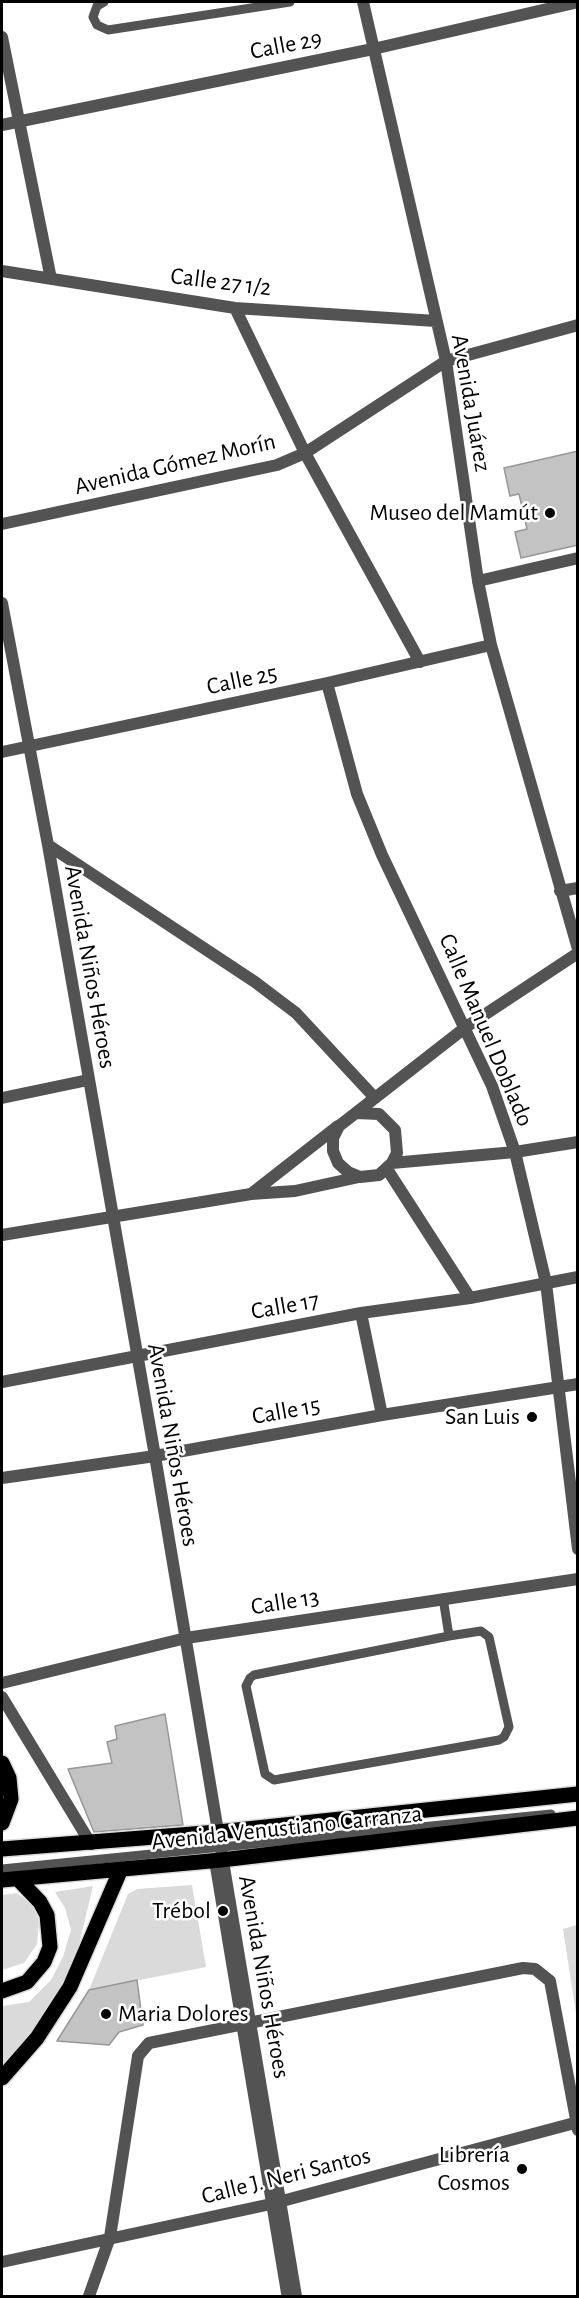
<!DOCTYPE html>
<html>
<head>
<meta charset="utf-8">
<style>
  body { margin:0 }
  #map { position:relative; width:579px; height:2298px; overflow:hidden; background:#fff; font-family:"Alegreya Sans",sans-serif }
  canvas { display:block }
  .frame { position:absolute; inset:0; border:3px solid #000; pointer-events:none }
</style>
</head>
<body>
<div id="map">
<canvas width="579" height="2298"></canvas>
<div class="frame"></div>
</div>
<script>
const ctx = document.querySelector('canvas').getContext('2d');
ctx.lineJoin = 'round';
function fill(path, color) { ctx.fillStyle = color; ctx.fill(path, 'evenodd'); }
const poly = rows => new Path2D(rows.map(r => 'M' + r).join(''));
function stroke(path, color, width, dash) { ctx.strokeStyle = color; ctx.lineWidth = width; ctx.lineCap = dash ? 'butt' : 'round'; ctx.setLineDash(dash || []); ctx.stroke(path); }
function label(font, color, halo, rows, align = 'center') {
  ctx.font = font + ' "Alegreya Sans",sans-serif'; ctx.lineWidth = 5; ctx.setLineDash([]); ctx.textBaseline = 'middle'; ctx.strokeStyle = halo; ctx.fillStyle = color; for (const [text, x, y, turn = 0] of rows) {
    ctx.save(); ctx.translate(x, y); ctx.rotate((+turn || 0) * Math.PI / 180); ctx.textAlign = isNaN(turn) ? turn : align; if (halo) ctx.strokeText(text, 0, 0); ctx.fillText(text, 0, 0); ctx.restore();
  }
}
fill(poly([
  [192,1885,206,1967,89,1990,128,1894,137,1889],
  [93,1886,76,1957,46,2013,2,2066,2,2006,29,2002,51,1980,63,1957,71,1930,65,1908,55,1892],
  [17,1893,33,1906,39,1921,37,1944,24,1963,2,1970,2,1895],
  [577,1925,578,1925,577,2020,563,1929]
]), '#dadada');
const building = poly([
  [578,451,578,545,521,558,515,532,527,529,519,494,510,496,504,468,578,451],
  [165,1714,183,1825,94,1832,68,1769,112,1763,107,1742,117,1739,115,1726,165,1714],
  [137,1980,143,2025,119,2032,109,2045,57,2041,89,1990,137,1980]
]);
fill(building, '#c3c3c3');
stroke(building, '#979797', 1.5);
const primary = poly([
  [2,1763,9,1778,11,1799,2,1823],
  [2,1849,218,1832,578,1794],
  [2,1880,221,1860,578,1818],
  [2,1991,27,1982,44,1962,50,1947,47,1915,40,1902,18,1879],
  [2,2078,37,2038,70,1987,121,1869]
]);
stroke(primary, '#dbdbdb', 18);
stroke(poly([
  [104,2,97,6,93,17,97,25,108,30,290,2],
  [443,1598,449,1636,254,1675,250,1678,246,1686,265,1774,274,1780,499,1740,504,1737,509,1727,489,1637,481,1631,449,1636],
  [213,1858,286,2296],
  [2,1869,551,1814]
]), '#535353', 9);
stroke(poly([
  [363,2,446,361,478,581,491,645,578,949],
  [2,37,51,279],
  [2,125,373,49,578,2],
  [2,271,235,308,436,321],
  [235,308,305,453,420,662],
  [2,524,277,465,305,453,446,361,578,325],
  [478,581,578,558],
  [2,603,48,845,155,1456,296,2296],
  [327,683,357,794,382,855,492,1086,515,1152,546,1283,578,1549],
  [2,752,327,683,491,645],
  [48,845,255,982,296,1013,375,1098],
  [560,891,578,888],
  [2,1098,88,1080],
  [356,1113,379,1114,395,1130,397,1153,392,1163,379,1175,360,1177,348,1172,338,1163,333,1151,333,1138,339,1126,466,1027,578,953],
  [392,1163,515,1152,578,1142],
  [387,1169,470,1298],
  [251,1194,338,1126],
  [2,1235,251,1194,295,1191,359,1177],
  [361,1313,382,1415],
  [2,1382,361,1313,470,1298,578,1277],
  [2,1478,155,1456,382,1415,578,1384],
  [2,1683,186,1638,578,1579],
  [2,1697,91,1844],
  [2,2262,271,2204,578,2122],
  [89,2296,110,2237,138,2056,149,2043,523,1968,535,1969,550,1981,578,2130]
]), '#535353', 12);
stroke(primary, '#000', 15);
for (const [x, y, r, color] of [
  [550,513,6,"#000"],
  [532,1417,6,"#000"],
  [223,1911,6,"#000"],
  [106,2014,6,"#000"],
  [522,2169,6,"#000"]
]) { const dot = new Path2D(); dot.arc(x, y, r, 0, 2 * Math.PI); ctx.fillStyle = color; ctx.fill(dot); stroke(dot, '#fff', 2); }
label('24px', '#000', '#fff', [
  ["Calle 29",286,45,-11],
  ["Calle 27 1/2",221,282,7],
  ["Avenida Juárez",471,403,80],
  ["Avenida Gómez Morín",175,464,-13],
  ["Calle 25",242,680,-12],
  ["Avenida Niños Héroes",90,967,80],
  ["Calle Manuel Doblado",486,1030,67],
  ["Calle 17",285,1306,-10],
  ["Calle 15",286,1411,-10],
  ["Avenida Niños Héroes",173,1445,80],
  ["Calle 13",285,1602,-9],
  ["Avenida Venustiano Carranza",287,1828,-6],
  ["Avenida Niños Héroes",264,1977,80],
  ["Calle J. Neri Santos",286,2176,-14]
]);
label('24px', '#000', '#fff', [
  ["Museo del Mamút",538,513],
  ["San Luis",520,1417],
  ["Trébol",211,1911],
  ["Maria Dolores",118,2014,"left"],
  ["Librería",510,2155],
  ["Cosmos",510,2183]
], 'right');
</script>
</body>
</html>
